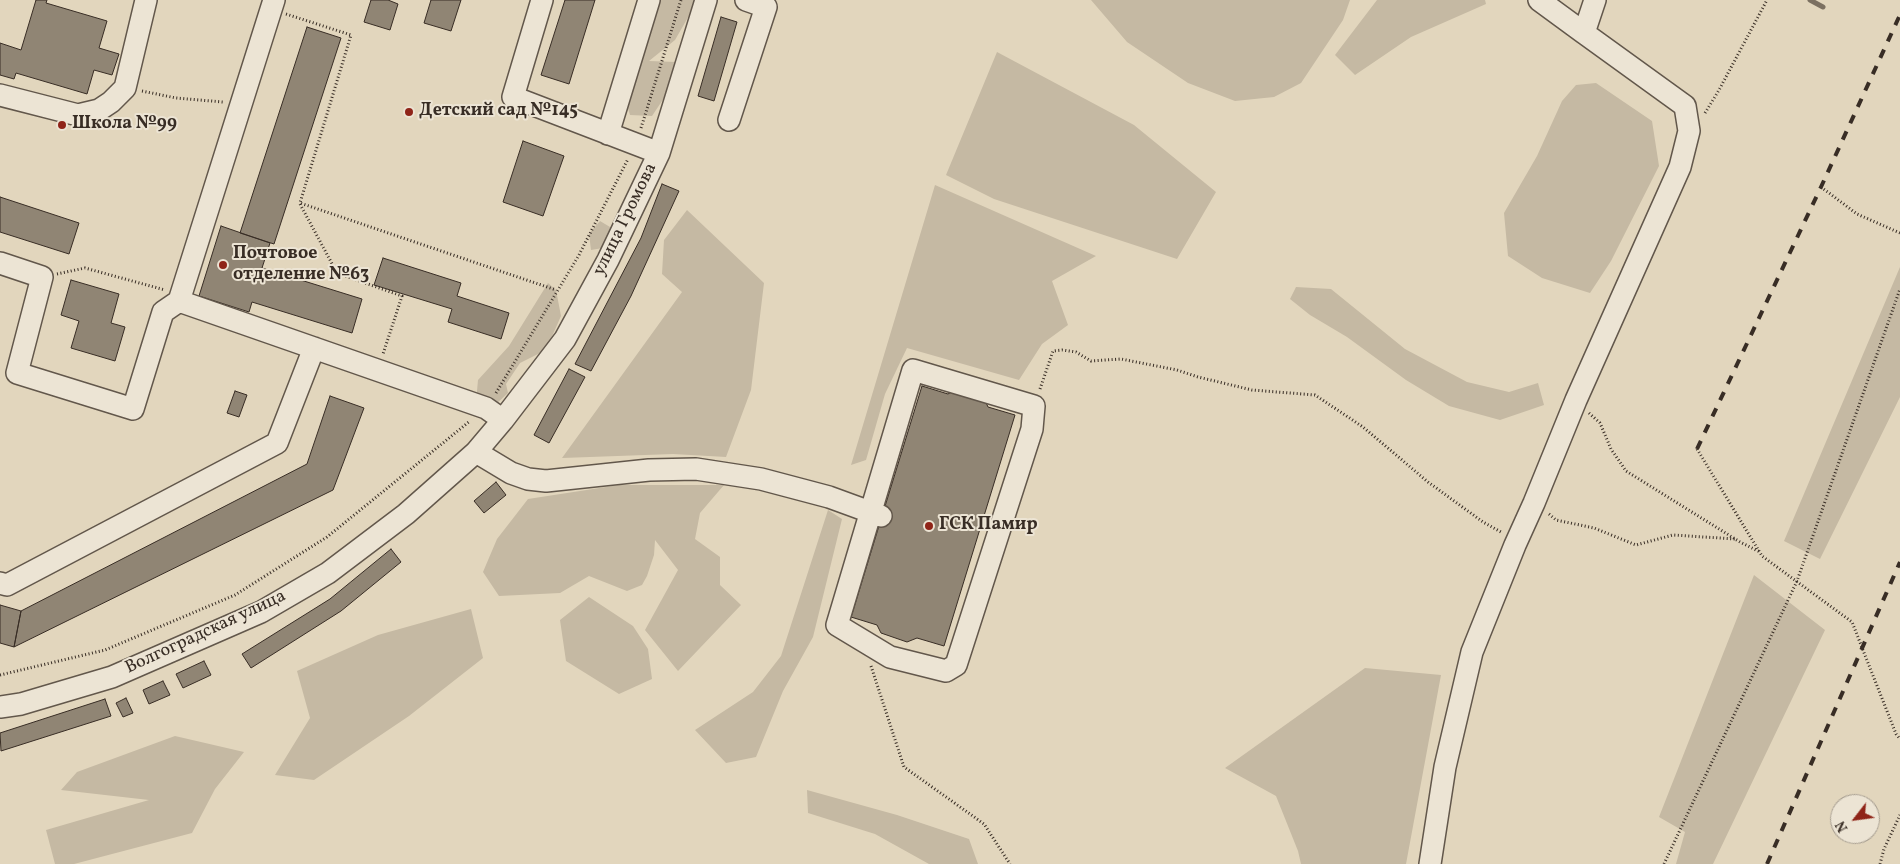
<!DOCTYPE html>
<html>
<head>
<meta charset="utf-8">
<style>
  body { margin:0 }
  #map { position:relative; width:1900px; height:864px; overflow:hidden; background:#e2d6bd; font-family:Vollkorn,serif }
  canvas { display:block }
  .north { position:absolute; left:1830px; top:794px; width:50px; height:50px; box-sizing:border-box; background:#ece4d4; border:1px solid #a49b8e; border-radius:50%; rotate:240deg; font-size:14px; font-weight:700; line-height:20px; text-align:center; color:#382d25 }
  .north::after { content:''; display:block; margin:auto; width:18px; height:22px; background:#8f2418; clip-path:polygon(50% 0,100% 100%,50% 72%,0 100%) }
</style>
</head>
<body>
<div id="map">
<canvas width="1900" height="864"></canvas>
<div class="north">N</div>
</div>
<script>
const ctx = document.querySelector('canvas').getContext('2d');
ctx.lineJoin = 'round';
function fill(path, color) { ctx.fillStyle = color; ctx.fill(path, 'evenodd'); }
const poly = rows => new Path2D(rows.map(r => 'M' + r).join(''));
function stroke(path, color, width, dash) { ctx.strokeStyle = color; ctx.lineWidth = width; ctx.lineCap = dash ? 'butt' : 'round'; ctx.setLineDash(dash || []); ctx.stroke(path); }
function label(font, color, halo, rows, align = 'center') {
  ctx.font = font + ' Vollkorn,serif'; ctx.lineWidth = 4; ctx.setLineDash([]); ctx.textBaseline = 'middle'; ctx.strokeStyle = halo; ctx.fillStyle = color; for (const [text, x, y, turn = 0] of rows) {
    ctx.save(); ctx.translate(x, y); ctx.rotate((+turn || 0) * Math.PI / 180); ctx.textAlign = isNaN(turn) ? turn : align; if (halo) ctx.strokeText(text, 0, 0); ctx.fillText(text, 0, 0); ctx.restore();
  }
}
fill(poly([
  [659,0,698,0,675,40,649,61,676,62,664,98,652,116,630,115,624,96],
  [1091,0,1350,0,1343,20,1301,83,1274,97,1235,101,1188,83,1127,42],
  [1377,0,1485,0,1486,4,1411,37,1355,75,1335,55],
  [997,52,1134,125,1216,192,1177,259,994,199,946,175],
  [1596,83,1652,121,1659,166,1611,261,1590,293,1542,278,1508,256,1504,213,1537,156,1562,101,1576,85],
  [935,185,1096,256,1052,281,1068,325,1042,344,1019,380,907,348,885,394,866,460,851,465],
  [687,210,764,283,751,390,726,457,673,454,562,458,682,292,662,274,664,240],
  [600,221,610,227,609,236,603,248,591,250,589,234],
  [1900,267,1900,397,1820,559,1784,541],
  [548,283,556,290,561,316,546,350,520,363,506,384,508,393,495,405,476,402,478,380,509,346],
  [1296,287,1331,289,1405,349,1467,382,1509,392,1538,383,1544,405,1500,420,1449,406,1406,380,1347,337,1310,315,1290,299],
  [619,485,724,485,700,513,695,539,720,557,720,585,741,605,678,671,645,630,678,570,655,540,654,555,647,576,642,585,627,591,589,576,560,593,499,596,483,572,497,539,528,499],
  [828,510,842,519,813,637,783,691,756,757,726,763,695,730,753,692,781,656],
  [1754,575,1825,630,1713,864,1676,864,1685,832,1659,817],
  [589,597,633,626,648,649,652,679,619,694,566,661,560,620],
  [471,609,483,658,409,716,314,780,275,775,310,718,297,671,378,635],
  [1365,668,1441,675,1406,864,1301,864,1298,851,1276,796,1225,768],
  [175,736,244,752,215,789,192,833,74,864,55,864,46,830,149,800,61,790,77,772],
  [807,790,897,815,969,839,978,864,929,864,875,834,808,813]
]), '#c5b9a3');
stroke(poly([
  [1810,0,1823,7]
]), '#7b7061', 5);
const building = poly([
  [36,0,47,0,46,3,107,21,99,48,119,54,112,75,94,70,87,94,16,73,14,79,0,75,0,43,21,50,36,0],
  [371,0,388,0,398,4,390,30,364,22,371,0],
  [431,0,461,0,451,31,424,23,431,0],
  [565,0,595,0,569,84,541,75,565,0],
  [721,17,737,22,714,101,698,96,721,17],
  [307,27,341,38,274,244,240,233,307,27],
  [523,141,564,156,543,216,503,202,523,141],
  [662,184,679,191,631,296,591,371,575,364,641,238,662,184],
  [0,197,79,223,69,254,0,232,0,197],
  [221,226,270,243,262,268,362,299,352,333,252,302,249,312,199,296,221,226],
  [383,258,461,283,457,296,509,313,501,339,448,322,452,309,374,285,383,258],
  [71,280,119,294,111,323,125,327,115,361,71,348,79,321,61,315,71,280],
  [569,369,585,377,549,443,534,435,569,369],
  [922,386,948,394,955,390,984,398,988,407,1015,415,944,646,917,638,907,642,881,633,877,625,851,617,922,386],
  [235,391,247,395,239,417,227,413,235,391],
  [330,396,364,408,333,490,14,647,21,611,307,464,330,396],
  [496,482,506,495,484,513,474,501,496,482],
  [391,549,401,562,341,611,251,668,242,654,330,599,391,549],
  [0,605,21,611,14,647,0,643,0,605],
  [204,661,211,675,183,688,176,674,204,661],
  [163,681,170,695,149,704,143,690,163,681],
  [126,698,133,713,123,717,116,703,126,698],
  [105,699,111,716,1,751,0,733,105,699]
]);
fill(building, '#908574');
stroke(building, '#382d25', 1);
const minor = poly([
  [542,0,513,97,659,153],
  [1539,0,1584,33],
  [0,95,78,115,99,110,111,102,125,88,146,0],
  [729,120,766,7,746,0],
  [608,134,649,0],
  [0,263,42,277,17,373,133,409,163,312,179,301,274,0],
  [179,301,486,408,503,420],
  [913,370,1034,406,1032,429,956,665,946,671,890,657,837,625,913,370],
  [476,452,511,473,528,479,546,481,649,470,696,469,761,479,829,497,881,516],
  [0,583,7,585,277,443,314,348],
  [0,707,21,704,112,677,261,612,328,573,406,514,476,452,503,420,565,339,608,260,659,153,706,0],
  [1430,864,1445,767,1472,652,1515,545,1534,503,1576,400,1680,167,1689,131,1685,106,1584,33,1595,0]
]);
stroke(minor, '#62574b', 24);
stroke(poly([
  [286,14,351,35,300,203,556,290],
  [142,91,176,98,223,102],
  [1705,113,1719,90,1767,0],
  [641,128,681,0],
  [1821,187,1857,214,1900,233],
  [300,204,337,273,402,296,383,354],
  [57,274,85,268,165,290],
  [1040,389,1053,351,1062,350,1076,352,1091,361,1121,359,1177,370,1198,377,1252,390,1315,395,1363,427,1428,482,1483,522,1501,532],
  [496,393,579,255,628,159],
  [1589,413,1600,423,1611,449,1626,471,1740,542,1760,552],
  [1697,449,1762,556,1852,622,1896,734,1900,739],
  [1549,514,1556,520,1594,528,1636,545,1673,535,1735,539],
  [871,666,904,767,984,824,1010,864],
  [0,675,105,650,235,595,327,537,470,421],
  [1664,864,1797,581,1900,289],
  [1880,864,1884,849,1900,815]
]), '#382d25', 3, [1, 2.5]);
stroke(minor, '#ece4d4', 21);
stroke(poly([
  [1697,449,1821,187,1899,17],
  [1767,864,1900,562]
]), '#382d25', 4, [9, 9]);
for (const [x, y, r, color] of [
  [409,112,5,"#8f2418"],
  [62,125,5,"#8f2418"],
  [223,265,5,"#8f2418"],
  [929,526,5,"#8f2418"]
]) { const dot = new Path2D(); dot.arc(x, y, r, 0, 2 * Math.PI); ctx.fillStyle = color; ctx.fill(dot); stroke(dot, '#ece4d4', 2); }
label('bold 18px', '#382d25', '#ece4d4', [
  ["Детский сад №145",419,112],
  ["Школа №99",72,125],
  ["Почтовое",233,255],
  ["отделение №63",233,276],
  ["ГСК Памир",939,526]
], 'left');
label('18px', '#382d25', '#ece4d4', [
  ["улица Громова",626,220,-64],
  ["Волгоградская улица",206,633,-25]
]);
</script>
</body>
</html>
